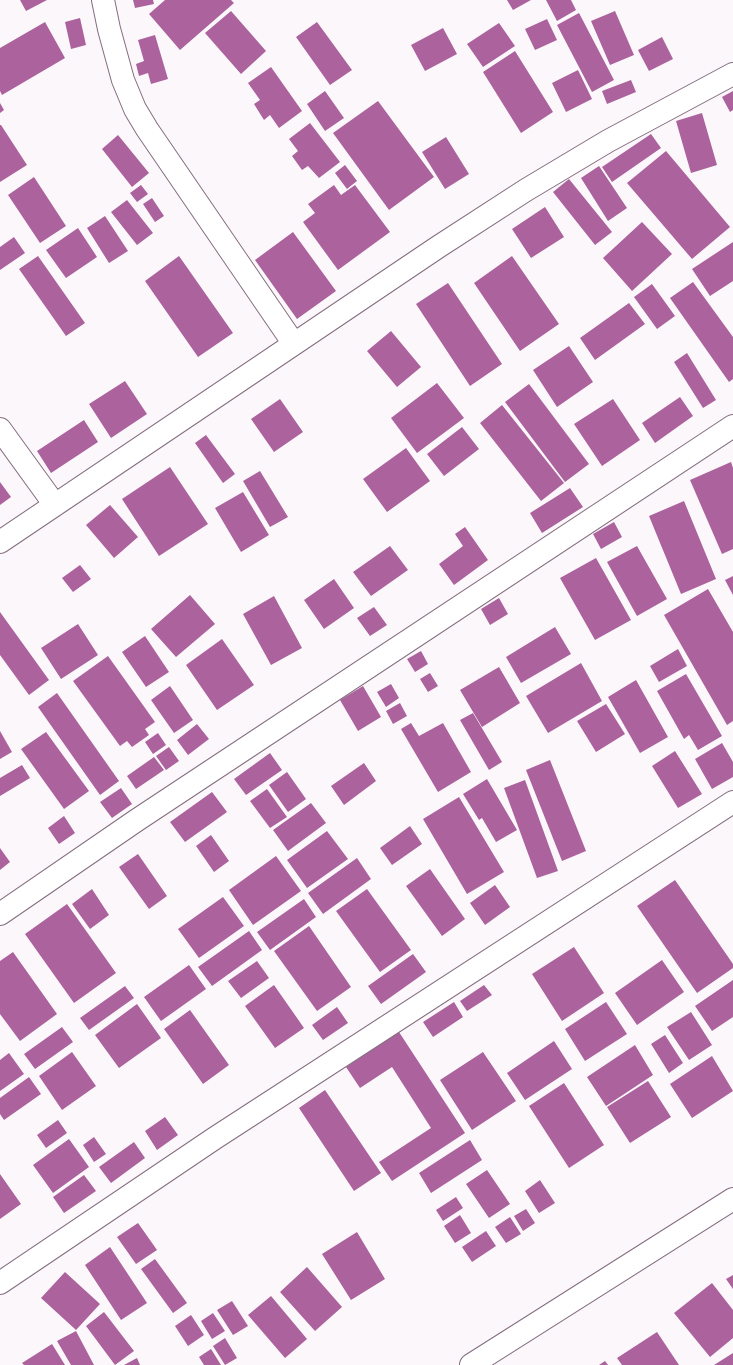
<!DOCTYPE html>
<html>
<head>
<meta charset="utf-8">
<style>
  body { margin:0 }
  canvas { display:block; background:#fcf7fb }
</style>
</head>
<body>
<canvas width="733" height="1365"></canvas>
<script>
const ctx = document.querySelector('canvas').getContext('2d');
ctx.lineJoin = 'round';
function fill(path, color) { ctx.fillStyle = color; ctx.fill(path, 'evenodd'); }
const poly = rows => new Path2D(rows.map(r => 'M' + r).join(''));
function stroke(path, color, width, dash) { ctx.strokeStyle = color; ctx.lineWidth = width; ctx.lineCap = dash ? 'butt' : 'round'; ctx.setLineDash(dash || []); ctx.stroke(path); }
fill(poly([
  [20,0,47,0,26,11],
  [133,0,153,0,154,4,135,8],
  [165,0,231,0,234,3,180,50,149,14],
  [507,0,531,0,513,10],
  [546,0,571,0,576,10,557,21],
  [231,11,266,51,241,74,205,33],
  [615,11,634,55,610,65,591,21],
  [579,13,614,80,592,92,557,25],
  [80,18,86,45,71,49,65,22],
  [547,19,557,40,535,50,525,29],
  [45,22,65,58,2,95,0,91,0,48],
  [317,22,352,70,330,85,296,37],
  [499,23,515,46,483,67,467,44],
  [443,28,457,54,425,71,411,45],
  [155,35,168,79,151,84,148,73,139,76,136,64,144,61,138,40],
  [662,37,673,59,649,71,638,50],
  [515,51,553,112,521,133,483,72],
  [271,67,302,111,279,128,270,115,264,120,254,104,260,100,248,83],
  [578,70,592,99,566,112,552,83],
  [631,80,636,92,607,104,602,91],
  [325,91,344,118,325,131,307,104],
  [733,91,733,110,730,112,722,97],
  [378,101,434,177,389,210,333,133],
  [0,103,4,110,0,113],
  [702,113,717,165,691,173,676,121],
  [310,123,340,162,319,178,308,166,302,170,292,156,298,151,289,139],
  [0,125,1,125,27,165,0,182],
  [651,134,661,148,612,182,602,167],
  [118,135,149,173,132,187,102,149],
  [446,137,469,174,445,189,422,152],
  [666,151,730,227,692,259,627,183],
  [345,165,357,181,347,189,335,173],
  [599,166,627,208,608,221,581,178],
  [34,177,66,226,40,243,8,195],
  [569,179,612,232,595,245,553,192],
  [141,185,148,194,137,202,130,193],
  [334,185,341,195,355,185,390,232,338,270,303,222,315,213,308,204],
  [152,198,164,216,155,222,143,204],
  [127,200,153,233,137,245,111,212],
  [545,207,564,237,531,258,512,229],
  [105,216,128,251,109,263,87,228],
  [642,222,672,254,632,291,603,258],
  [78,228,97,257,66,278,46,250],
  [293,232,336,291,297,319,255,260],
  [14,237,25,253,0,270,0,247],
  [733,242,733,281,710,296,692,269],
  [38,256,85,323,66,336,19,269],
  [179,256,233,333,198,357,145,281],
  [512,256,559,324,520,351,474,283],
  [693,282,733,337,733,379,729,382,670,298],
  [448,283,502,364,470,386,416,304],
  [652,284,675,316,657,329,634,297],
  [629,303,645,324,595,360,580,338],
  [391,331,421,367,397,387,367,351],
  [569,346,593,382,557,407,533,370],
  [687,353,716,400,703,408,674,362],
  [125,381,147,414,111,438,89,404],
  [437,383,464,418,417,453,391,418],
  [529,384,589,464,565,482,505,402],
  [680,397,693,416,655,443,642,423],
  [280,399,303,432,274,452,251,419],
  [613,399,640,440,602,466,574,424],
  [502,405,564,483,541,501,480,423],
  [84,420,98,442,51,473,37,451],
  [462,427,479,449,444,476,427,454],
  [206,435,235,474,223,483,195,443],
  [406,448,430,481,387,512,363,479],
  [731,462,733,468,733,549,722,554,690,480],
  [170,467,208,524,159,556,122,499],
  [260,471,288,517,270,527,243,481],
  [0,482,11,497,0,505],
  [570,488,583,507,542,533,530,513],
  [243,492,269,535,241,552,215,508],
  [684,501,716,579,681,594,649,516],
  [110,505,138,537,114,558,86,525],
  [614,522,622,537,601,549,593,534],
  [465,527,488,560,454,585,439,564,463,546,455,534],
  [390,546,408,570,371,596,353,572],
  [637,546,667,599,637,616,607,562],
  [596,558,631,620,595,640,560,578],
  [80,565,91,579,73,592,62,578],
  [733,576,733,595,725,580],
  [334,579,354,608,324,629,304,600],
  [708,589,733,632,733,721,727,725,664,615],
  [190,595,215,624,176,657,151,629],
  [274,596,302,648,271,665,243,614],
  [499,598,508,614,490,625,481,609],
  [374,607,387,625,370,636,357,618],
  [0,612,49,680,29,695,0,655],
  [78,624,98,655,61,679,41,648],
  [555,627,571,654,521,683,506,657],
  [145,636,169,672,146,687,122,652],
  [222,639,254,685,217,710,186,665],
  [678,649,687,666,659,682,650,666],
  [421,651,428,664,415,672,407,659],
  [108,656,155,722,145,729,149,735,132,747,127,741,120,746,73,681],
  [581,663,602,701,548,733,526,696],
  [499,667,520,703,482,727,460,690],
  [430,673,438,686,428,692,420,679],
  [686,674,722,736,698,750,689,735,684,739,657,691],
  [636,680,668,737,640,753,608,697],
  [391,684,399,698,386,707,377,692],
  [170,686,193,720,174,733,151,700],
  [363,686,381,717,358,731,340,700],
  [57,693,119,781,100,795,38,707],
  [400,703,407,716,393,724,386,711],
  [606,704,625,734,596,752,577,721],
  [473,713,502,762,489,770,460,720],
  [411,723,419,736,443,723,471,772,438,792,401,729],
  [197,724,209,739,188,755,177,740],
  [0,731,12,752,0,759],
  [46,732,89,791,64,809,21,749],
  [158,733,166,745,153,754,145,742],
  [722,743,733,762,733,777,712,789,695,759],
  [169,747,179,761,166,770,156,756],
  [675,751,702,794,678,808,652,766],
  [270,753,282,770,246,795,234,779],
  [154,757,164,770,136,789,127,776],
  [550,760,586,851,562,861,526,770],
  [364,763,376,781,344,805,331,786],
  [22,765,30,778,0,796,0,778],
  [287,772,306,799,288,812,269,785],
  [487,779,517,830,496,842,482,818,479,820,463,794],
  [525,780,558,871,537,878,504,788],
  [121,788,132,804,112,818,100,802],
  [267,789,287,817,270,828,250,801],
  [212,792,227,812,185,842,170,822],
  [459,797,504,872,467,894,423,819],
  [311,803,326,823,288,851,273,830],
  [64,816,75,833,59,844,48,828],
  [410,826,422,844,392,865,380,848],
  [327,831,348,859,307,888,287,860],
  [211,835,229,861,214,872,196,846],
  [0,848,10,862,0,870],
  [138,854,167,896,149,909,119,867],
  [276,856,301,891,253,925,229,890],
  [357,858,371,879,323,914,308,893],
  [430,869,465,919,442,936,406,886],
  [675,880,733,964,733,968,697,993,637,906],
  [495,885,510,907,485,925,470,903],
  [92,889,109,915,90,929,72,904],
  [367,889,411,950,380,972,336,911],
  [223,897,244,926,199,958,178,929],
  [304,899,316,917,270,950,257,932],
  [67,904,116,973,74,1003,25,934],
  [309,926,351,987,317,1011,274,951],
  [249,931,262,950,212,986,198,967],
  [574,947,604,993,562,1021,532,974],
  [13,952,57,1014,20,1041,0,1014,0,961],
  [413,954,426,972,381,1004,368,986],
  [662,960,684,992,637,1025,615,993],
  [257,961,269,978,241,998,228,981],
  [189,965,206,989,161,1021,144,997],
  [733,980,733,1017,712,1031,695,1006],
  [274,985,304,1028,275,1048,245,1006],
  [484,985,492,995,467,1011,460,1001],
  [125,986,134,998,89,1030,80,1018],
  [454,1002,463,1017,433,1037,423,1022],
  [606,1002,627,1034,585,1061,565,1029],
  [137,1004,161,1038,119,1068,95,1035],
  [337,1007,348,1023,323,1040,312,1025],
  [190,1010,229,1065,203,1084,164,1029],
  [691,1012,712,1045,689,1060,667,1027],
  [62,1027,73,1042,35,1069,24,1054],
  [399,1032,465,1133,392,1181,379,1162,431,1128,392,1067,360,1088,346,1067],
  [665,1035,683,1063,669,1073,651,1044],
  [554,1041,572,1069,525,1100,507,1073],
  [635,1045,653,1075,606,1106,587,1077],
  [72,1052,96,1086,62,1110,39,1076],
  [483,1052,516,1101,472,1130,440,1080],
  [9,1053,24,1074,0,1091,0,1060],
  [712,1056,733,1091,692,1118,670,1084],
  [29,1077,41,1094,4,1120,0,1114,0,1098],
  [648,1081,671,1117,630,1143,607,1107],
  [564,1083,604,1145,569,1168,529,1106],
  [325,1090,381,1173,354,1191,299,1108],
  [165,1117,178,1135,157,1150,145,1131],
  [58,1120,67,1133,46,1148,37,1135],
  [94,1137,106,1154,94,1162,83,1145],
  [69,1139,89,1167,53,1193,33,1165],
  [470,1140,482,1160,431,1193,419,1173],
  [134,1142,145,1158,111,1183,99,1167],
  [487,1170,510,1204,489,1218,466,1184],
  [0,1174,21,1204,0,1219],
  [84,1175,96,1191,64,1213,53,1197],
  [540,1180,555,1203,539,1213,525,1191],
  [456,1197,463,1208,443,1221,436,1210],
  [526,1209,535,1223,523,1231,514,1216],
  [460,1215,471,1233,455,1243,444,1226],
  [510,1217,521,1234,506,1243,495,1227],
  [138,1223,157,1250,136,1264,117,1237],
  [486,1231,496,1246,472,1262,462,1247],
  [357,1232,385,1279,351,1300,322,1254],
  [110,1247,147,1303,121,1320,85,1265],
  [155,1259,187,1303,173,1313,141,1269],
  [307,1267,342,1307,315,1331,280,1292],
  [65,1272,100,1304,76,1330,41,1298],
  [733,1275,733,1289,726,1279],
  [712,1283,733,1310,733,1338,710,1357,674,1313],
  [271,1296,307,1339,285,1358,248,1315],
  [232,1301,248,1326,233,1335,217,1310],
  [104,1312,134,1351,115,1365,86,1326],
  [213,1313,225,1331,212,1339,201,1321],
  [191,1315,204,1335,188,1346,175,1326],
  [76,1331,94,1365,71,1365,57,1341],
  [657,1332,679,1365,622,1365,617,1358],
  [225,1338,237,1358,225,1365,213,1346],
  [52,1344,65,1365,24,1365,22,1363],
  [211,1349,221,1365,204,1365,199,1357],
  [733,1353,733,1365,714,1365],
  [137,1358,140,1365,124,1365],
  [605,1361,608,1365,599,1365]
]), '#ab629d');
const minor = poly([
  [103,0,109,29,123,80,135,109,147,129,294,344],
  [0,429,55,505],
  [0,542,438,247,526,190,608,141,733,74],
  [0,914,137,820,733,426],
  [0,1283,215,1138,733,802],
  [471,1365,733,1199]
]);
stroke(minor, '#846d7f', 24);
stroke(minor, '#fff', 22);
</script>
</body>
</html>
